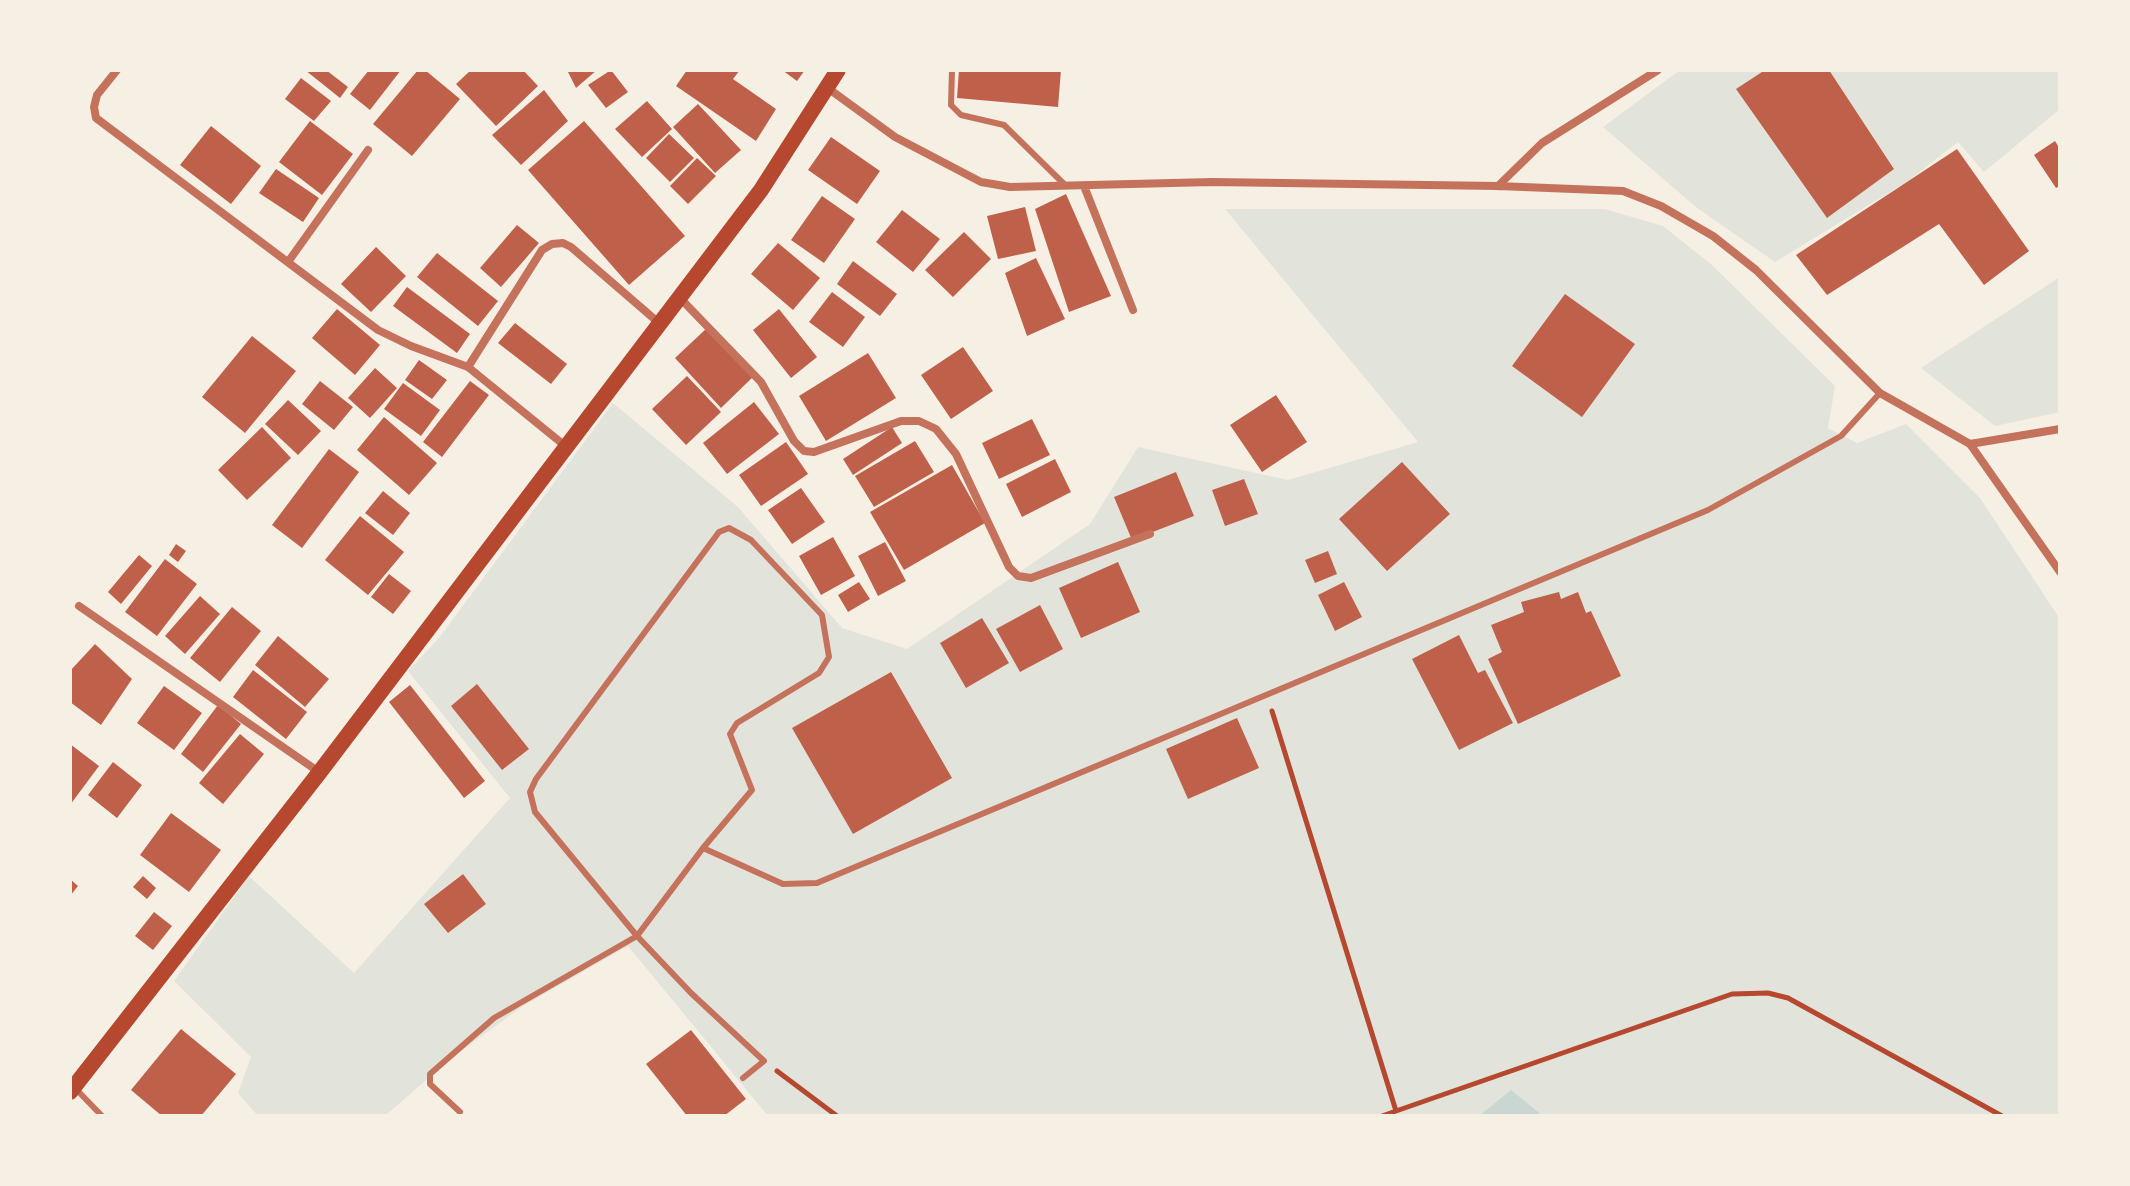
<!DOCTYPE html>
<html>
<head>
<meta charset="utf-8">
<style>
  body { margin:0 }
  #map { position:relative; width:2130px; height:1186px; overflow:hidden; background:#f6efe4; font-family:Jost,sans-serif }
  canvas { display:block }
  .frame { position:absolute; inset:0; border:72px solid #f6efe4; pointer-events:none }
</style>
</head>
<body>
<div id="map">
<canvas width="2130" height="1186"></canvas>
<div class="frame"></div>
</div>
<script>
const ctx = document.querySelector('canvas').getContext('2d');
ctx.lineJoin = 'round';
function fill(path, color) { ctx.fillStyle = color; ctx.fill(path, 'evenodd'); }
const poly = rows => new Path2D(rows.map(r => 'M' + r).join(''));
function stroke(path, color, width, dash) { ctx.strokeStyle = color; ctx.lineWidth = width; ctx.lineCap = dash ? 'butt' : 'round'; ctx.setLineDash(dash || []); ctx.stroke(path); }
fill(poly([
  [1680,70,1765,70,1737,89,1827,218,1894,168,1829,70,2060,70,2060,109,1984,172,1958,142,1908,181,1775,262,1697,208,1603,127],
  [1225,209,1605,209,1663,226,1712,265,1835,386,1828,428,1857,443,1906,424,1980,498,2060,619,2060,1116,768,1116,628,946,523,1006,450,1059,385,1116,258,1116,238,1093,251,1057,174,981,249,876,354,973,510,798,408,671,439,638,613,403,738,507,842,628,907,649,1090,524,1138,447,1288,480,1418,442],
  [462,874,486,904,448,933,425,903],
  [2060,277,2060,412,1995,426,1921,368]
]), '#e2e4dc');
fill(poly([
  [1511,1090,1543,1116,1479,1116]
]), '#c9d6d2');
fill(poly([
  [305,70,326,70,348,87,340,98],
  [369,70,401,70,370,110,350,94],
  [418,70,425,70,460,99,412,156,373,124],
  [471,70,523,70,538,86,496,126,456,84],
  [567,70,597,70,576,88],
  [611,70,628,92,606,108,588,85],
  [687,70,740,70,733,79,776,109,756,141,676,86],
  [782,70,805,70,797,81],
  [959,70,1061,70,1058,107,957,98],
  [1765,70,1829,70,1894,169,1827,218,1736,89],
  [301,78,331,101,314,121,285,99],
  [544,90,568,121,521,165,492,135],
  [647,101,672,129,642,157,615,129],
  [698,104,741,150,715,173,673,127],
  [310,121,353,154,322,195,279,162],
  [584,121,685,236,629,285,528,170],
  [211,126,261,166,231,204,180,165],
  [669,134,694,158,670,182,646,158],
  [831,137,880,171,857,204,808,170],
  [2055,141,2060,149,2060,186,2056,188,2034,155],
  [1957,149,2029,251,1984,285,1939,224,1827,295,1796,255],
  [697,158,716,176,688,204,670,186],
  [276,169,319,198,303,222,259,193],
  [1066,194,1111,296,1069,312,1035,209],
  [822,196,855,219,824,263,791,240],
  [1025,207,1036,251,998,259,987,216],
  [902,210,940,239,913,272,876,242],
  [517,225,539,243,501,287,480,268],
  [964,232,991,259,953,297,925,270],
  [778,243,820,278,793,310,751,274],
  [376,247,406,276,371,312,341,284],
  [437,253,498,301,478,326,417,277],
  [1036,258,1065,319,1027,336,1005,273],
  [853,261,897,294,880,316,837,284],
  [407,287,470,334,457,353,393,306],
  [832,292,865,317,843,347,809,322],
  [1565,294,1635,344,1582,417,1512,366],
  [337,309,380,345,355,375,312,338],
  [779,309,817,357,791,378,753,330],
  [515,323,567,364,551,384,498,343],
  [708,327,755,375,721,408,675,358],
  [252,336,296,371,245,433,202,397],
  [963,347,993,391,951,419,921,375],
  [868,353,896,398,826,441,799,396],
  [419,360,447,380,432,399,405,380],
  [375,368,397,388,370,418,348,398],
  [687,376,721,412,686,445,652,409],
  [320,381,353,407,334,430,302,404],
  [470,381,489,395,442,457,423,442],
  [403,383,440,410,421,436,384,409],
  [1276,395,1307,442,1262,472,1230,425],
  [288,400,321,431,298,455,265,424],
  [754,402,779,434,727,474,703,443],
  [384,417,437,463,409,495,357,450],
  [1032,419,1050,455,999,479,982,443],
  [262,427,291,458,247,500,218,470],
  [892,427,902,443,853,475,843,459],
  [915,441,934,472,874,507,855,476],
  [786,442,808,474,761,506,739,475],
  [329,449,359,472,302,548,272,525],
  [1055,459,1071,492,1022,517,1006,484],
  [1402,462,1450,514,1387,571,1339,519],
  [952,465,985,523,904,570,870,512],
  [1176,472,1194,516,1132,540,1114,497],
  [1244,479,1258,514,1225,526,1212,490],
  [801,488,825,522,792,544,768,510],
  [383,491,410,513,393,535,365,513],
  [360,516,404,552,368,595,325,560],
  [833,537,855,576,821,595,799,556],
  [885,542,906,581,878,596,858,556],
  [176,544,186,551,178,562,169,555],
  [1328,551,1337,574,1315,583,1305,560],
  [139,555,152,566,121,604,108,592],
  [165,559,197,584,157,636,125,612],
  [1118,562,1140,612,1081,638,1059,588],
  [389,574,411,591,393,614,371,597],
  [859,582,870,599,848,612,838,595],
  [1344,582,1362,617,1335,631,1318,595],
  [1559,592,1561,599,1578,592,1586,613,1591,611,1621,676,1518,724,1488,659,1502,652,1491,625,1524,612,1521,602],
  [200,596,220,614,185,654,165,636],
  [1040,605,1063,649,1020,672,996,629],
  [232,607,261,631,220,682,190,658],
  [982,618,1009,663,966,688,940,643],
  [1459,635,1478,673,1485,670,1513,723,1459,750,1412,659],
  [278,636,329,679,305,707,255,665],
  [95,644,132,679,101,725,70,702,70,671],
  [253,670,307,712,286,739,233,697],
  [891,672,952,778,853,834,792,728],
  [477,684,529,749,502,770,451,706],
  [410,685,485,781,464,798,389,702],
  [164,686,202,713,174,750,137,723],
  [218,705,241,724,203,772,181,754],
  [1237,718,1259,768,1188,799,1166,749],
  [240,734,264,754,223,804,199,783],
  [70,744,99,766,70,805],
  [113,762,142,785,117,818,88,795],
  [171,813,221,850,189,892,140,855],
  [463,874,486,904,448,933,424,904],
  [143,876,156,888,147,899,133,887],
  [70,879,78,886,70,896],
  [154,912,172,926,153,950,135,936],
  [181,1029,236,1074,201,1116,162,1116,131,1090],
  [691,1030,746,1099,724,1116,687,1116,646,1064]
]), '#bf614a');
stroke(poly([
  [1272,711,1396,1111,1382,1116],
  [777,1071,837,1116],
  [1396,1111,1732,994,1768,993,1788,998,2002,1116]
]), '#b5482f', 5);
stroke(poly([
  [952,70,951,105,961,115,1004,125,1065,185],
  [703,848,752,790,730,734,737,723,819,673,829,657,822,615,751,540,729,528,719,532,536,779,530,792,535,812,637,936,703,848,783,884,817,883,1708,510,1841,436,1880,393],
  [74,1087,102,1116],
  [460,1112,430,1084,430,1074,494,1018,637,936,691,993,764,1061,743,1078]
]), '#c5725c', 6);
stroke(poly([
  [117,70,97,95,94,107,96,118,378,330,411,346,468,367,564,445],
  [829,89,895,137,981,182,1010,187,1212,182,1498,186,1623,191,1661,206,1713,236,1756,270,1880,393,1970,444,2060,572],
  [1084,186,1133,310],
  [1498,186,1542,143,1658,70],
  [288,262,368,150],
  [679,297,761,382,794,441,804,451,814,452,901,421,919,421,936,429,956,454,1009,567,1018,576,1031,578,1150,534],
  [468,367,542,250,552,244,563,243,571,247,659,323],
  [1970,444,2060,429],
  [79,606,319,772]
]), '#c5725c', 8);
stroke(poly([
  [70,1092,319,773,761,190,838,70]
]), '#b5482f', 16);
</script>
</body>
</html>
